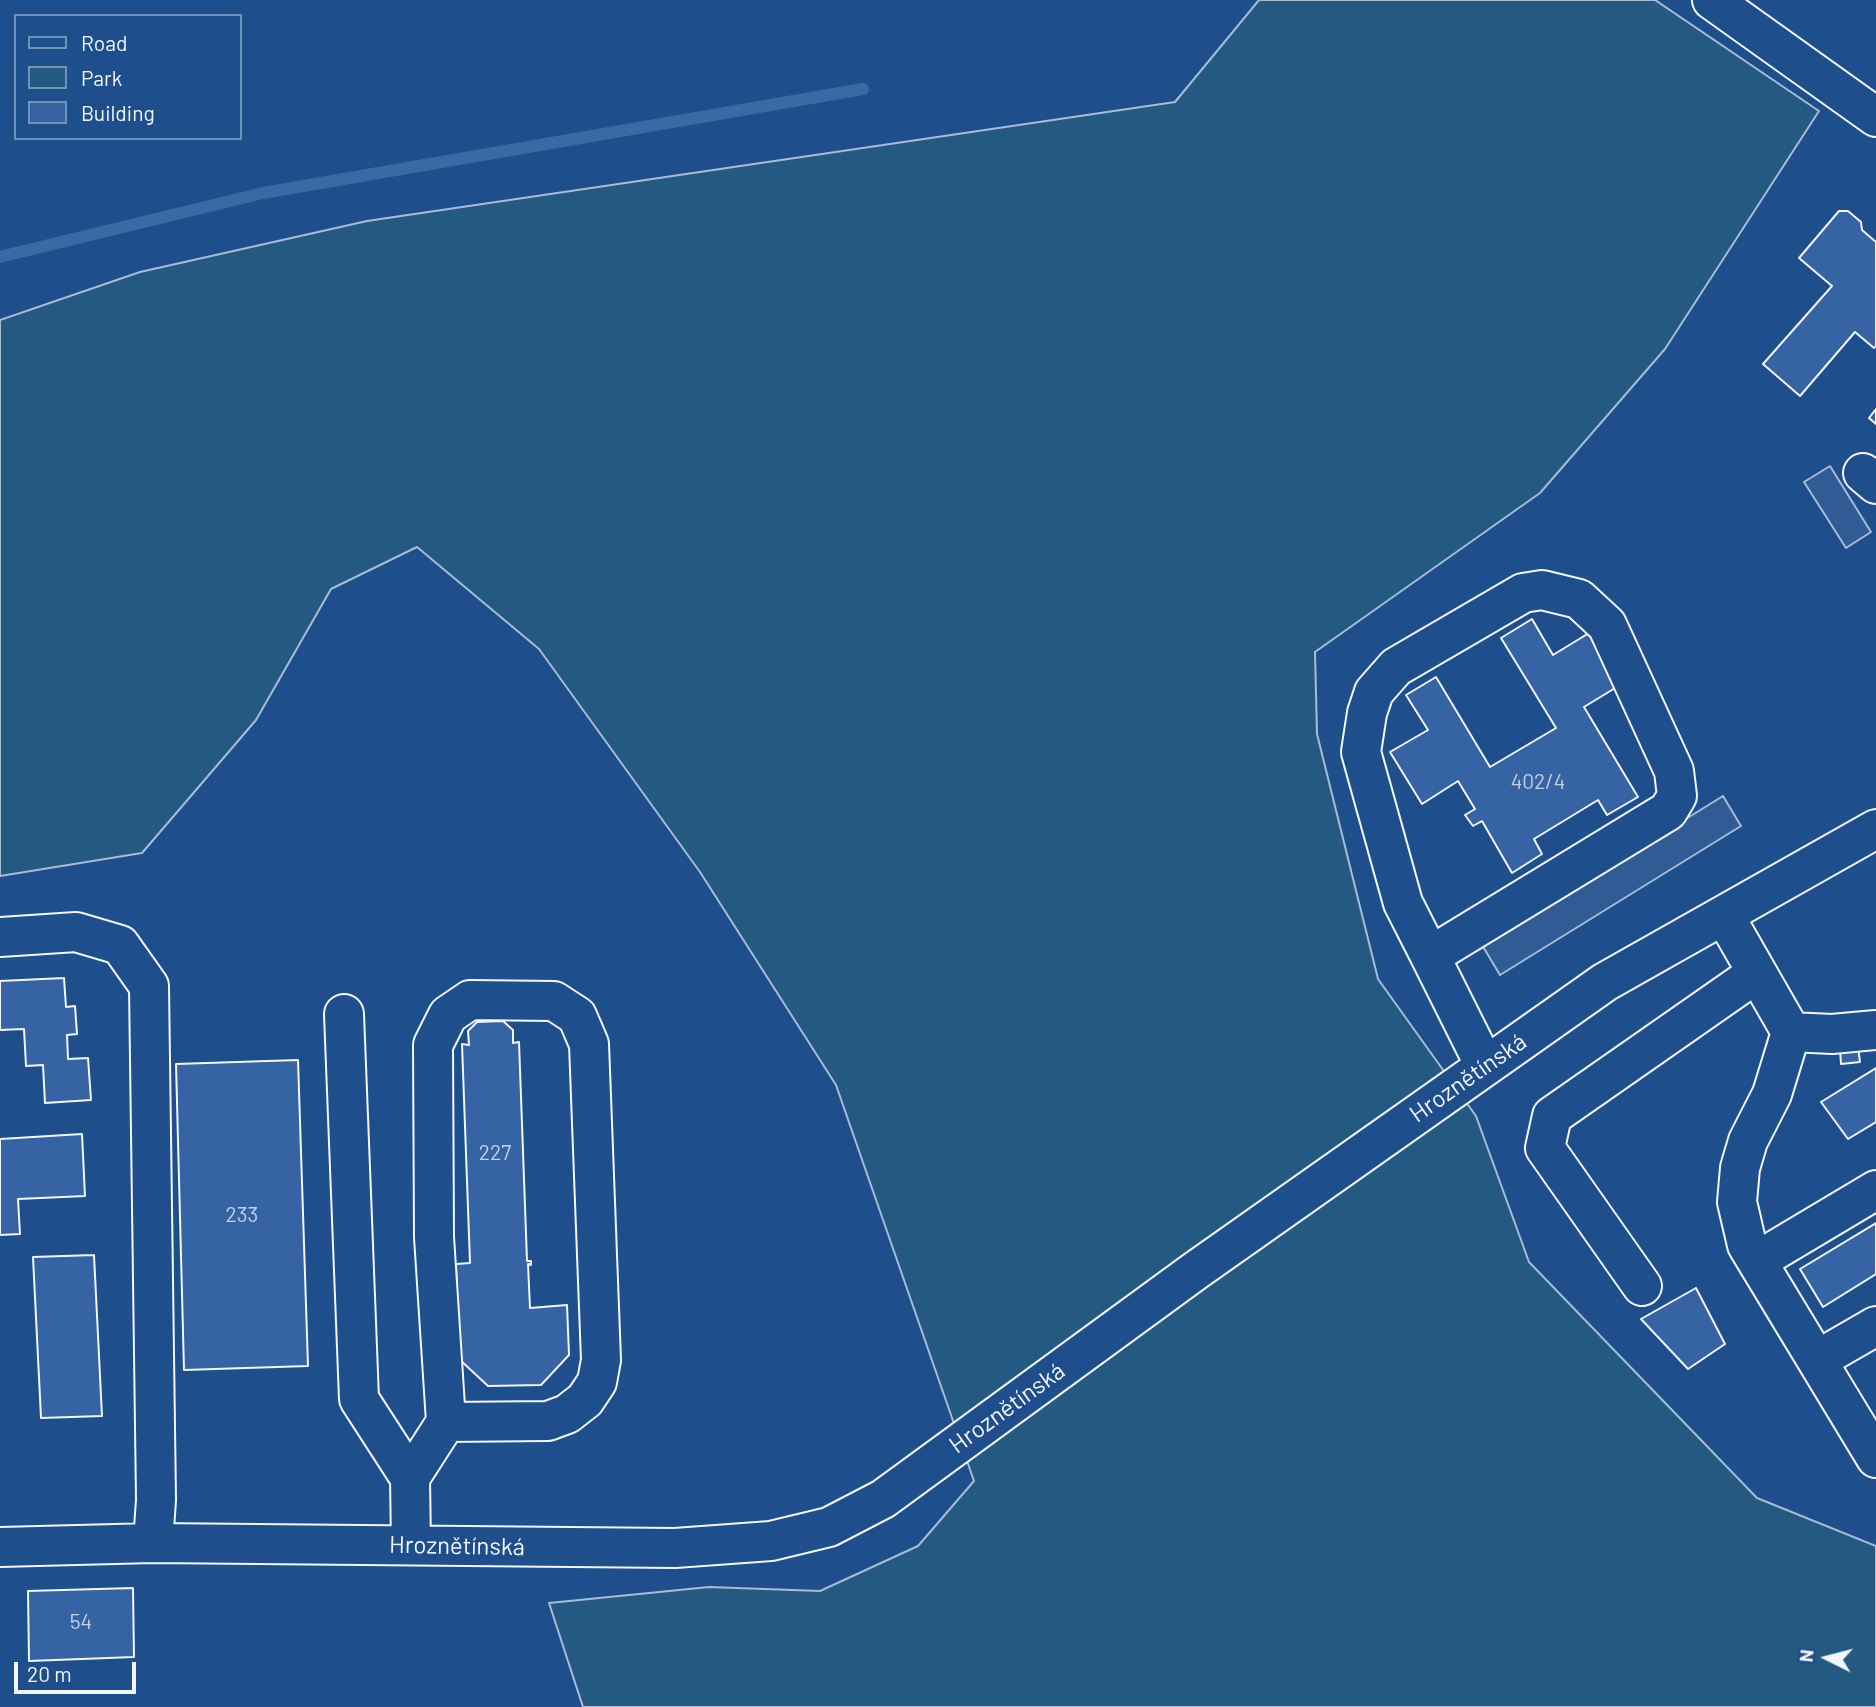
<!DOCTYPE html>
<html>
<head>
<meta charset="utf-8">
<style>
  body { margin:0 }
  #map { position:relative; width:1876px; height:1707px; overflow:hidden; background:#1f4e8c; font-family:Barlow,sans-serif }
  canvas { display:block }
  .legend { position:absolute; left:14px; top:14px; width:228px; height:126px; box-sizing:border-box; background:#1f4e8c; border:2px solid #7391ba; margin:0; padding:9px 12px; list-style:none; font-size:21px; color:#f2f6ff }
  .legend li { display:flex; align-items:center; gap:14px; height:35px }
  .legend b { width:35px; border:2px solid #7391ba }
  .north { position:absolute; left:1792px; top:1623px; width:70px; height:70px; -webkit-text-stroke:5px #1f4e8c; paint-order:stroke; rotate:276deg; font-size:19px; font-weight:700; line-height:28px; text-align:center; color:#f2f6ff }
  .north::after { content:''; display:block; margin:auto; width:24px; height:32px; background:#f2f6ff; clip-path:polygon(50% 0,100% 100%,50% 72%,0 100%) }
  .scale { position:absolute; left:14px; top:1662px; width:122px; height:32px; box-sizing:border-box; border:4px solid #f2f6ff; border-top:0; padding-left:9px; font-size:21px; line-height:24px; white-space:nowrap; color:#f2f6ff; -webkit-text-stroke:5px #1f4e8c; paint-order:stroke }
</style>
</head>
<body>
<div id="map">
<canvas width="1876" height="1707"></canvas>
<ul class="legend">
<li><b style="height:9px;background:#1f4e8c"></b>Road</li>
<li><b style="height:19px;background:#245a82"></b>Park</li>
<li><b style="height:19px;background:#3563a3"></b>Building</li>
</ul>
<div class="north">N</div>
<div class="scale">20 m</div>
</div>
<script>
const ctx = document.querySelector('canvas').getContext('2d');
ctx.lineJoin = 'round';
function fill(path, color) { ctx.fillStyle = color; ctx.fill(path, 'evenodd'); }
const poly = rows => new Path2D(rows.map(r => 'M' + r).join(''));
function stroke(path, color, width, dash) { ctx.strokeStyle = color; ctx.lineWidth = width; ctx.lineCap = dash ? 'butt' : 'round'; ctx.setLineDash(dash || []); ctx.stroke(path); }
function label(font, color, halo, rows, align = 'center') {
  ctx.font = font + ' Barlow,sans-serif'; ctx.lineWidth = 5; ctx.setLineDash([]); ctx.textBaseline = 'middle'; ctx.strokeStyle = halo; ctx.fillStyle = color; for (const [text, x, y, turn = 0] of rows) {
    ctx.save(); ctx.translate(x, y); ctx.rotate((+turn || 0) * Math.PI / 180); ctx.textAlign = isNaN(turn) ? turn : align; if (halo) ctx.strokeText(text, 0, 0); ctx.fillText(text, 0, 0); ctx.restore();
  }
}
const green = poly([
  [1259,0,1655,0,1819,111,1665,349,1540,493,1315,652,1317,734,1378,979,1476,1116,1529,1262,1757,1498,1876,1546,1876,1707,583,1707,549,1603,709,1587,820,1591,918,1546,974,1481,836,1085,700,872,539,649,417,547,331,589,256,720,142,853,0,876,0,320,140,272,367,221,1175,102,1259,0]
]);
fill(green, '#245a82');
stroke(green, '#a8bbd7', 2);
const parking = poly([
  [1830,466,1871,532,1846,548,1804,482,1830,466],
  [1723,796,1741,826,1500,975,1482,945,1723,796]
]);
fill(parking, '#305b95');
stroke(parking, '#a8bbd7', 2);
stroke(poly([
  [0,257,263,193,863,89]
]), '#3b69a3', 12);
const building = poly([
  [1839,211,1848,211,1861,222,1862,230,1876,242,1876,346,1874,348,1855,332,1800,396,1763,364,1832,286,1799,258,1839,211],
  [1876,409,1876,424,1869,418,1876,409],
  [1532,619,1553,655,1589,633,1620,685,1584,707,1638,797,1607,815,1598,800,1534,839,1542,854,1512,873,1482,821,1473,826,1465,815,1475,809,1458,781,1422,804,1390,752,1428,730,1406,695,1436,677,1490,767,1556,728,1501,638,1532,619],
  [64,978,66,1007,75,1006,77,1034,67,1035,68,1059,88,1058,91,1100,45,1103,43,1065,26,1066,24,1029,0,1030,0,981,64,978],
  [503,1021,513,1030,513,1043,519,1042,527,1261,531,1261,531,1265,528,1264,530,1308,567,1305,569,1355,541,1385,488,1386,459,1359,456,1264,470,1263,462,1044,469,1045,468,1031,477,1022,503,1021],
  [1858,1047,1860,1062,1841,1064,1840,1049,1858,1047],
  [298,1060,308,1366,184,1370,176,1064,298,1060],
  [1876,1068,1876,1122,1848,1139,1821,1102,1876,1068],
  [82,1134,85,1196,18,1199,20,1234,0,1235,0,1139,82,1134],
  [1876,1223,1876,1274,1823,1307,1800,1269,1876,1223],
  [94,1255,102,1416,41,1418,33,1257,94,1255],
  [1696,1288,1725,1344,1688,1369,1641,1319,1696,1288],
  [133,1588,134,1657,29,1661,28,1591,133,1588]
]);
fill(building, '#3563a3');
stroke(building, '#f2f6ff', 2);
const minor = poly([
  [1712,0,1876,117],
  [1863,473,1876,484],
  [1724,915,1791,1032,1772,1094,1748,1141,1740,1168,1737,1202,1747,1245,1876,1458],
  [0,937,76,932,120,945,149,986,156,1500,153,1543],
  [1430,956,1668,811,1677,796,1674,771,1607,625,1579,599,1542,590,1523,593,1396,667,1374,692,1367,713,1361,752,1403,903,1430,956,1485,1066],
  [344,1014,359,1399,410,1478],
  [1791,1032,1832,1034,1876,1030],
  [1757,1261,1876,1190],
  [1642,1286,1545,1148,1552,1116,1757,973],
  [1817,1360,1876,1326],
  [411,1545,410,1478,446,1422,548,1421,567,1414,585,1400,597,1382,601,1360,589,1044,577,1016,554,1001,470,1000,448,1015,433,1045,434,1237,446,1422],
  [0,1547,153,1543,675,1548,771,1541,829,1527,883,1499,1195,1271,1605,982,1876,829]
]);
stroke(minor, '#f2f6ff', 42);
stroke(minor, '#1f4e8c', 38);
label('21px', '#c3d1e8', null, [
  ["402/4",1538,782],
  ["227",495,1153],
  ["233",242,1215],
  ["54",81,1622]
]);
label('24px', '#f2f6ff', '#1f4e8c', [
  ["Hroznětínská",1468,1078,-35],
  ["Hroznětínská",1007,1408,-36],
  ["Hroznětínská",457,1546,1]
]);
</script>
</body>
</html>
